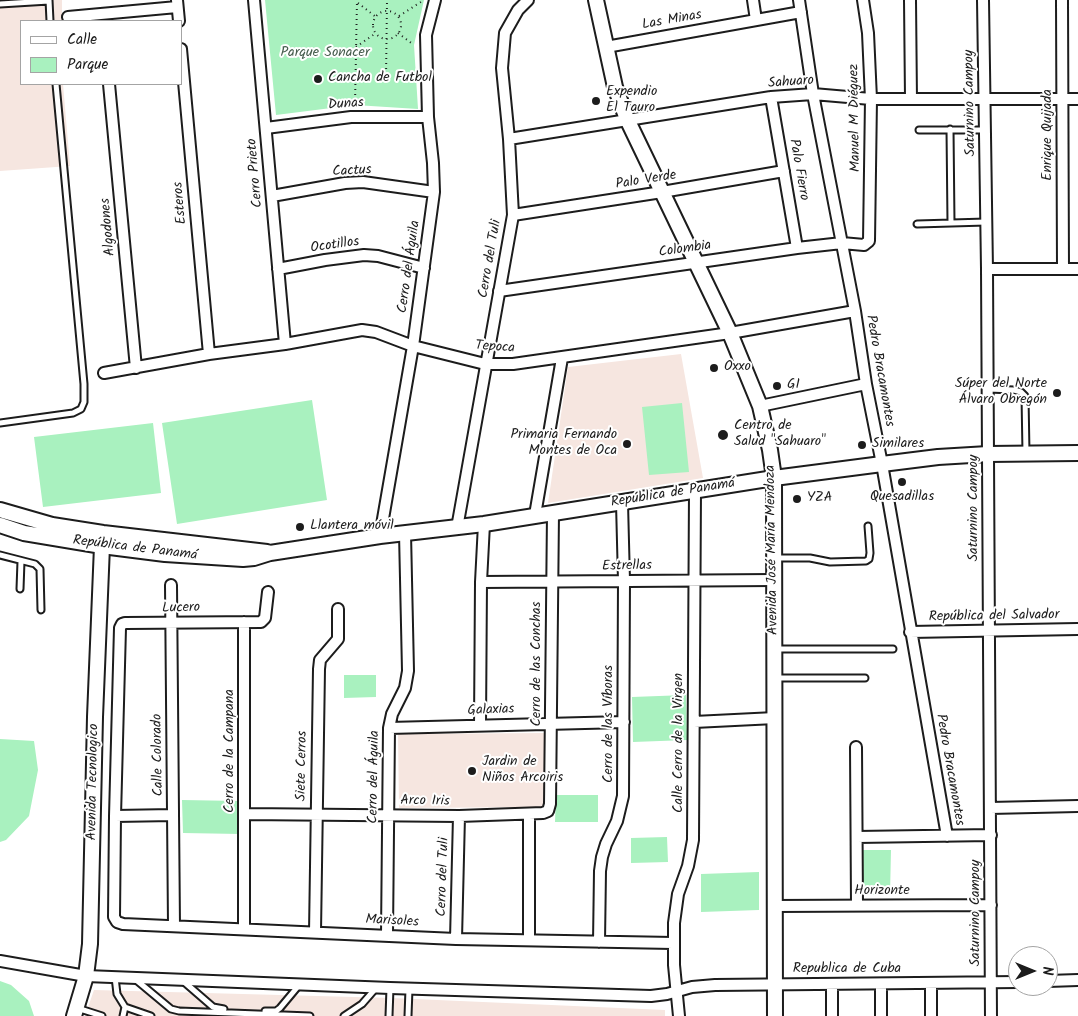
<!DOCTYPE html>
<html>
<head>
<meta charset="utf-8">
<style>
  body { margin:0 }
  #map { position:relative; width:1078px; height:1016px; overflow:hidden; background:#fff; font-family:Kalam,sans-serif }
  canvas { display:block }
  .legend { position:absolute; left:20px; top:20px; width:162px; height:65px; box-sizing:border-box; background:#fff; border:1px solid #a4a4a4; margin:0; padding:6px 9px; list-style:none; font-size:15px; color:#1c1c1c }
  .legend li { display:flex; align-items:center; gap:10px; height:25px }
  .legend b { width:25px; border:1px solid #a4a4a4 }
  .north { position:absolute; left:1008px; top:946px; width:50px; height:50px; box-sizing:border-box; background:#fff; border:1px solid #a4a4a4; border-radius:50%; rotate:90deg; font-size:14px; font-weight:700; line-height:20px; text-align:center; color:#1c1c1c }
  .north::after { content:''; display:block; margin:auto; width:18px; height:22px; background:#1c1c1c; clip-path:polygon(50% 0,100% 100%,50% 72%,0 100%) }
</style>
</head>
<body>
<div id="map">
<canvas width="1078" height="1016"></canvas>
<ul class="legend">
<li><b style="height:6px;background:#fff"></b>Calle</li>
<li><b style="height:14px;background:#a9f1bf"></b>Parque</li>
</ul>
<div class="north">N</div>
</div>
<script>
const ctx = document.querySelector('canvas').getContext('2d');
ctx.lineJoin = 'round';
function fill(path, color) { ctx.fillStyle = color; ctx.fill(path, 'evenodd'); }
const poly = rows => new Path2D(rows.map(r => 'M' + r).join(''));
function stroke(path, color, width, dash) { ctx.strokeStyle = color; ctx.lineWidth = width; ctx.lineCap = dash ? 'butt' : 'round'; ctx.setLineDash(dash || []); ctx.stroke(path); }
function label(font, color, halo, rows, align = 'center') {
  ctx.font = font + ' Kalam,sans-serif'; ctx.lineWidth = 4; ctx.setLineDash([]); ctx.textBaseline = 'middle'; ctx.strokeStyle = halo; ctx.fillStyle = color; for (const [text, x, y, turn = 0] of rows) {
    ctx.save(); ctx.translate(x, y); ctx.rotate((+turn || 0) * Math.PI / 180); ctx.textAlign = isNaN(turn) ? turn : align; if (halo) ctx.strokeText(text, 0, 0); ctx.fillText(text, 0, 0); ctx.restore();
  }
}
fill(poly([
  [0,0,62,0,62,21,21,21,21,84,63,84,70,166,0,171],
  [681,354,703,478,548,503,568,367],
  [545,733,546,807,399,808,398,734],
  [94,990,392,998,665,1010,665,1016,85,1016]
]), '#f6e6e0');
fill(poly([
  [265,0,424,0,414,45,418,109,355,105,276,115],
  [312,400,327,500,177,524,162,423],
  [682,403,689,472,649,475,642,407],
  [153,423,161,493,43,507,34,437],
  [344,675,376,675,376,697,344,698],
  [686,695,687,740,633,742,632,697],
  [0,739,34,741,38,770,29,816,6,840,0,842],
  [556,795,598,795,598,822,555,822],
  [182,800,240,801,241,834,183,833],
  [667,837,668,862,631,863,631,838],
  [861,850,891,850,890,895,860,895],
  [759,872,759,910,701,912,701,874],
  [0,981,11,985,29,1001,34,1016,0,1016]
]), '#a9f1bf');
const lane = poly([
  [49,0,50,21],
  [0,4,49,1],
  [950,129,951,223],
  [919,130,984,130],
  [917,224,986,222],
  [988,389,1014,390,1021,392,1025,396,1026,453],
  [0,423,73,413,81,409,84,402,84,384,56,84],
  [0,555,35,564,40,569,41,610],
  [774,558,810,558,830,562,866,561,869,559,870,553,868,526],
  [20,589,21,561],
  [775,649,893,649],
  [775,678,865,678],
  [115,977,117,994,125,1007,151,1016],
  [135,979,171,1009,179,1011,310,1016],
  [183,981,213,1007,224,1009],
  [77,1008,102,1016],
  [265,1011,276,1011,280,1008,300,984],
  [123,1016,125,1007],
  [344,1016,362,1004,376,988],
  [389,1016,390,988],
  [408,1016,409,989]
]);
const street = poly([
  [177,0,179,21],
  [254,0,285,344],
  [753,0,756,20],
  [799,0,813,94,855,311,866,384,882,464,947,836],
  [910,0,911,99],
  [983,0,987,269,991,1016],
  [1062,0,1063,269],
  [68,17,177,7],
  [606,47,801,12],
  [181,49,209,354],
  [109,84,136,368],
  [771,97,797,248],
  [266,128,351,117,428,117],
  [509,139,771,97,813,94,871,99,1078,99],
  [272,196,345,183,363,182,434,192],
  [513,215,662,192,784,171],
  [278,269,325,260,364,255,378,256,424,268],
  [987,269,1078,269],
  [499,291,797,248,842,243,864,245,869,241,871,99,868,33,863,0],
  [104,373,209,354,285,344,362,330,376,332,413,346,485,364,513,364,730,333,855,311],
  [760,406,866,384],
  [535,515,562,358],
  [457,528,513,215,509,139,502,68,505,33,518,10,528,0],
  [380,536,413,346,434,192,433,163,428,117,426,35,435,0],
  [481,582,774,580],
  [171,585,174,926],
  [268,592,265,618,261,622,125,623,122,624,120,628,115,816,114,917,117,922,123,924,456,939,673,943],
  [910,632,1078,629],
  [694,722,775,718],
  [480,725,481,582,484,524],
  [389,728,624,722],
  [856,747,857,905],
  [990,808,1078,806],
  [245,814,459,816,543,813,548,811,550,804,553,513],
  [529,814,529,939],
  [115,816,173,815],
  [857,837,991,835],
  [774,906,991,905],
  [244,929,244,622],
  [315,932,319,669,320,660,338,639,338,609],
  [387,935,389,728,392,714,405,688,408,671,405,533],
  [456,939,459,816],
  [599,942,600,871,602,857,606,844,617,821,623,796,624,581,622,503],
  [0,961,86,976,390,988,651,996,667,994,692,987,715,985,1018,982],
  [1048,981,1078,980],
  [931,983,931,1016],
  [832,984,832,1016],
  [881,984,881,1016],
  [679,1016,674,965,674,923,678,894,688,866,693,840,695,491]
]);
const secondary = poly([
  [596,0,615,87,627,119,730,333,760,406,770,450,774,478,775,1016],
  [0,510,52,525,103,533,267,552],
  [0,525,24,533,102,546,165,554,243,559,254,558,270,553,380,536,484,524,774,478,882,464,938,457,988,454,1078,453],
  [74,1016,86,976,90,944,95,717,102,546,99,540]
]);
stroke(lane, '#1c1c1c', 9);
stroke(street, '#1c1c1c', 14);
stroke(secondary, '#1c1c1c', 18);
stroke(poly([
  [358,3,376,17],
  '373 25a14 14 0 1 1 28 0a14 14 0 1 1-28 0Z',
  [399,16,424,0],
  [398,33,414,45],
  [356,47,376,33],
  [386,79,387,0],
  [355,105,357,0]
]), '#1c1c1c', 2, [1, 4]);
stroke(lane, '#fff', 5);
stroke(street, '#fff', 10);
stroke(secondary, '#fff', 14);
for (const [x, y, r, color] of [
  [318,79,5,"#1c1c1c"],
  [596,101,5,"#1c1c1c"],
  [714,368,5,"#1c1c1c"],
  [777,386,5,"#1c1c1c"],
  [1057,393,5,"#1c1c1c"],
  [723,435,6,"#1c1c1c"],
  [627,444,5,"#1c1c1c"],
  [862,445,5,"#1c1c1c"],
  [902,482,5,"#1c1c1c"],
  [797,499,5,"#1c1c1c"],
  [300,527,5,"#1c1c1c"],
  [472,771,5,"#1c1c1c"]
]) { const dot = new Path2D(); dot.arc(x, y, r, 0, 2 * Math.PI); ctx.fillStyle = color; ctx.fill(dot); stroke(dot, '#fff', 2); }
label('14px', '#1c1c1c', '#fff', [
  ["Las Minas",672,21,-10],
  ["Sahuaro",791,83,-4],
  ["Saturnino Campoy",971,103,-91],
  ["Dunas",346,105,-4],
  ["Manuel M Diéguez",856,118,-91],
  ["Enrique Quijada",1049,135,-90],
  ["Palo Fierro",798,170,80],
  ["Cactus",352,172,-3],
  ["Cerro Prieto",256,173,-95],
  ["Palo Verde",646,181,-9],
  ["Esteros",181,203,-95],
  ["Algodones",109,227,-95],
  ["Ocotillos",335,246,-8],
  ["Colombia",685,250,-8],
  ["Cerro del Tuli",491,259,-80],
  ["Cerro del Águila",410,267,-82],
  ["Tepoca",495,348,4],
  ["Pedro Bracamontes",879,371,80],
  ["República de Panamá",673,494,-9],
  ["Saturnino Campoy",975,508,-90],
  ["República de Panamá",135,549,7],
  ["Avenida José María Mendoza",773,550,-91],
  ["Estrellas",627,567,-1],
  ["Lucero",181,609,-1],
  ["República del Salvador",994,617,-1],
  ["Cerro de las Conchas",538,664,-90],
  ["Galaxias",491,711,-2],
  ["Cerro de las Víboras",610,724,-90],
  ["Calle Cerro de la Virgen",680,743,-90],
  ["Cerro de la Campana",231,751,-90],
  ["Calle Colorado",159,755,-91],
  ["Siete Cerros",303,766,-89],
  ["Pedro Bracamontes",949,770,80],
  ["Cerro del Águila",375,777,-89],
  ["Avenida Tecnologico",94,782,-89],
  ["Arco Iris",425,802,1],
  ["Cerro del Tuli",444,877,-88],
  ["Horizonte",882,892],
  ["Saturnino Campoy",977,913,-90],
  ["Marisoles",392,922,3],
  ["Republica de Cuba",847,970]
]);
label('14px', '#465c4d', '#fff', [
  ["Parque Sonacer",325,54]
]);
label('14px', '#1c1c1c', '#fff', [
  ["Cancha de Futbol",328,79],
  ["Expendio",606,93],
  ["El Tauro",606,109],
  ["Oxxo",724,368],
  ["Súper del Norte",1047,385,"right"],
  ["Álvaro Obregón",1047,401,"right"],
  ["GI",787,386],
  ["Centro de",734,427],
  ["Salud \"Sahuaro\"",734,443],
  ["Primaria Fernando",617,436,"right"],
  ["Montes de Oca",617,452,"right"],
  ["Similares",872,445],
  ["Quesadillas",902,498,"center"],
  ["YZA",807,499],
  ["Llantera móvil",310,527],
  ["Jardin de",482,763],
  ["Niños Arcoiris",482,779]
], 'left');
</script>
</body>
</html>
